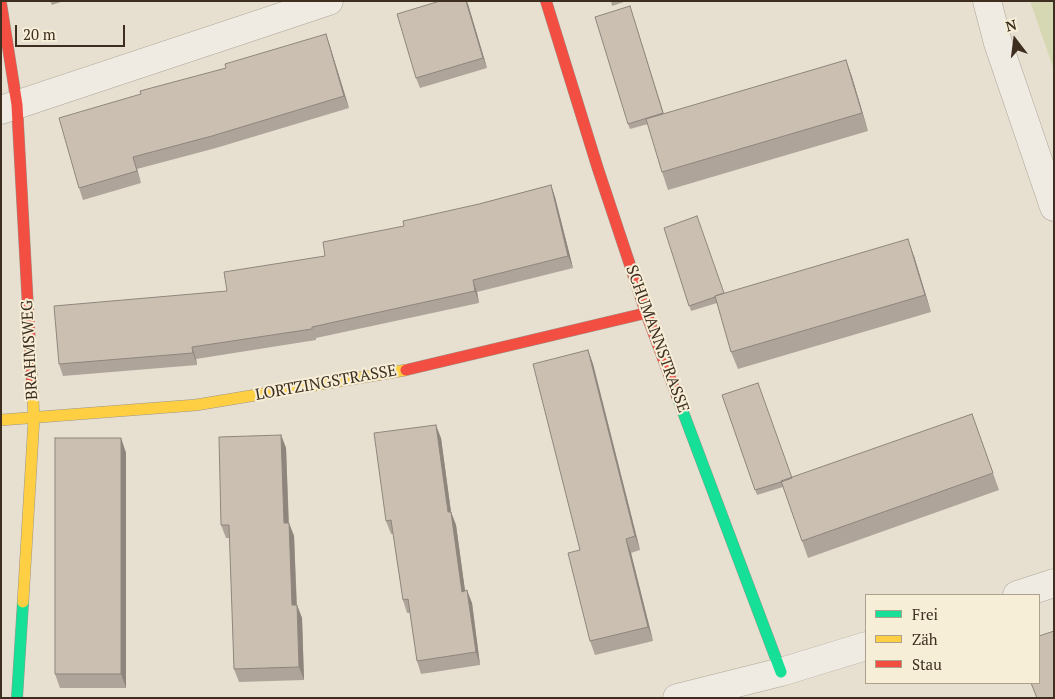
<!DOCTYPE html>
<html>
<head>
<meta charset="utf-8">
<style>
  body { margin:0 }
  #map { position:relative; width:1055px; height:699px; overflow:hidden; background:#e7e0d1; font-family:"PT Serif",serif }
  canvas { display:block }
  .frame { position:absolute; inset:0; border:2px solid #3d2e20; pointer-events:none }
  .legend { position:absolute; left:865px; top:594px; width:175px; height:90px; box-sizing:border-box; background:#f7eed8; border:1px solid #ada18e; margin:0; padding:6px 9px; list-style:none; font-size:15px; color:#3d2e20 }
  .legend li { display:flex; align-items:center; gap:10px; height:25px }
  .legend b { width:25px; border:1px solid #ada18e }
  .north { position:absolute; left:990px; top:15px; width:50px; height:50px; -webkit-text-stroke:4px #f7eed8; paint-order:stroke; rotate:345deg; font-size:14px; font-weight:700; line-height:20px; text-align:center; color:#3d2e20 }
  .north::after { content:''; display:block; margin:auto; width:18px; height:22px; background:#3d2e20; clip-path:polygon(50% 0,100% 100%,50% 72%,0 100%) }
  .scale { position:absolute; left:15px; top:25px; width:110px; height:22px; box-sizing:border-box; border:2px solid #3d2e20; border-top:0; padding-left:6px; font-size:15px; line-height:18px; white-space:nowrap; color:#3d2e20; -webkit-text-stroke:4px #f7eed8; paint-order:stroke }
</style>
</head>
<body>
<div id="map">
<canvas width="1055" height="699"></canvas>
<div class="frame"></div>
<ul class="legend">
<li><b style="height:6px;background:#16e098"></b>Frei</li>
<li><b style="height:6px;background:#ffcf43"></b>Zäh</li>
<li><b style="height:6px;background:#f24e42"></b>Stau</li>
</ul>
<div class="north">N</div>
<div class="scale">20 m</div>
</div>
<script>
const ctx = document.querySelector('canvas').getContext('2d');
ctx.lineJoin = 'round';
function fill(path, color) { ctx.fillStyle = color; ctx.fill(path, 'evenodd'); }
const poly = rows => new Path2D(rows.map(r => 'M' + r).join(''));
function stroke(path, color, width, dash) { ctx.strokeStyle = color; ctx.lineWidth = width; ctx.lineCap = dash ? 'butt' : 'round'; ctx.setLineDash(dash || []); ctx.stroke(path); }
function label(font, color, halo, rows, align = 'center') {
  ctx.font = font + ' "PT Serif",serif'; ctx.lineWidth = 4; ctx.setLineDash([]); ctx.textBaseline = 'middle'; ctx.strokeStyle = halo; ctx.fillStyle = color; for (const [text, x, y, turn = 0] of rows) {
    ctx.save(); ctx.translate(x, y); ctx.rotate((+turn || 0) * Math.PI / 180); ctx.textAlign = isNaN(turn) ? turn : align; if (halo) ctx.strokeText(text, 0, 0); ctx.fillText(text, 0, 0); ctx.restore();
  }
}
fill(poly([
  [1030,1,1054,1,1054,70]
]), '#d6d7b3');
const street = poly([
  [987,1,998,43,1054,207],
  [1,110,329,1],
  [1017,595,1054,583],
  [677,698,781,672,866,646]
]);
const fast = poly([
  [677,396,781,672],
  [17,698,23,602]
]);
const slow = poly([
  [1,420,196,405,406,370],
  [23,602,34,418,32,382]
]);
const jam = poly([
  [546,1,598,169,646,313,677,396],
  [1,3,17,105,32,382],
  [406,370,646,313]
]);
stroke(street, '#ada599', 29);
stroke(fast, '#9c958a', 12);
stroke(slow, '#9c958a', 12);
stroke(jam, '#9c958a', 12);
stroke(street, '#efebe3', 28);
stroke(fast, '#16e098', 11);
stroke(slow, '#ffcf43', 11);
stroke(jam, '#f24e42', 11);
fill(poly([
  [50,1,64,1,52,5],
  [440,1,467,1,487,68,420,88,416,78],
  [611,1,627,1,612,6],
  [630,6,664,114,846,60,852,77,868,131,668,190,662,172,648,124,630,129,628,124],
  [326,34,349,108,216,148,137,169,141,183,83,200,79,188,141,94,226,68],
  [551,185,555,197,573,268,477,292,479,303,316,338,316,340,196,359,197,365,63,376,59,364,227,291,325,256,404,226,479,204],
  [664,228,724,293,914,256,931,312,738,369,731,352,717,303,691,311],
  [588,350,593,364,640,550,631,553,653,641,595,655,590,641,580,550],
  [722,395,792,478,972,414,999,490,808,558,783,487,757,495],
  [281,435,286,448,289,523,294,536,297,605,302,618,304,680,239,682,234,669,230,538,226,538,221,525],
  [121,438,126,453,126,688,60,688,55,674],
  [441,438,451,512,456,525,465,591,472,603,480,665,421,674,417,661,410,613,407,613,403,600,393,534,391,534,386,521]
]), '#afa499');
fill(poly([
  [466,1,468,4,487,68,483,58],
  [326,34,330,46,349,108,344,96],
  [846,60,852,77,868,131,862,113],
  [133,157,137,169,141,183,137,171],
  [551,185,555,197,573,268,568,256],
  [908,239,914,256,931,312,925,295],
  [473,280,477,292,479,303,475,291],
  [192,347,196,359,197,365,193,353],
  [588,350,593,364,640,550,635,536],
  [436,425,441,438,451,512,456,525,467,605,462,592,448,512],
  [281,435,286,448,289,536,284,523],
  [121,438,126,453,126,688,121,674],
  [289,523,294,536,297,618,292,605],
  [626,539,631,553,653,641,648,627],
  [467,590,472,603,480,665,476,652],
  [297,605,302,618,304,680,299,667]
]), '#8e867d');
const building = poly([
  [440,1,466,1,483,58,416,78,397,14,440,1],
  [630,6,663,113,628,124,595,17,630,6],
  [326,34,344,96,212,136,133,157,137,171,79,188,59,118,141,94,140,91,226,68,225,64,326,34],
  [846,60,862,113,662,172,646,119,846,60],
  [551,185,568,256,473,280,475,291,312,327,312,329,192,347,193,353,59,364,54,306,227,291,224,272,325,256,323,242,404,226,403,221,479,204,551,185],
  [697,216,724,293,715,296,715,297,689,306,664,228,697,216],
  [908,239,925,295,731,352,715,296,908,239],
  [588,350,635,536,626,539,648,627,590,641,568,553,580,550,533,364,588,350],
  [758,383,792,478,781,482,755,490,722,395,758,383],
  [972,414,993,473,802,541,781,481,972,414],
  [436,425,448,512,451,512,462,592,467,590,476,652,417,661,408,599,403,600,391,520,386,521,374,433,436,425],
  [281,435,284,523,289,523,292,605,297,605,299,667,234,669,229,525,221,525,219,437,281,435],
  [55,438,121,438,121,674,55,674,55,438],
  [1054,631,1054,698,1037,698,1031,683,1039,683,1039,636,1054,631]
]);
fill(building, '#cbbfb2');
stroke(building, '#8e867d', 1);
label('16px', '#3d2e20', '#f7eed8', [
  ["SCHUMANNSTRASSE",657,339,70],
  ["BRAHMSWEG",30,350,-93],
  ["LORTZINGSTRASSE",326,383,-10]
]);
</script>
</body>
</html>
